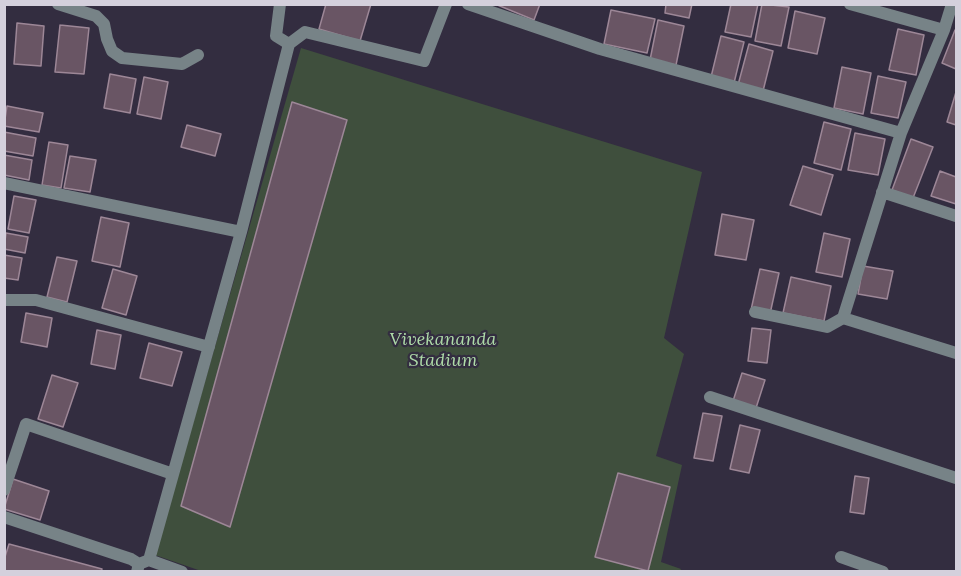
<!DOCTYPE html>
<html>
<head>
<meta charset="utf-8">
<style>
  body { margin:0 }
  #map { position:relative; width:961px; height:576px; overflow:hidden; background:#332d40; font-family:Lora,serif }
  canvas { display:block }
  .frame { position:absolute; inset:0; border:6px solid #d4d0dc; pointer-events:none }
</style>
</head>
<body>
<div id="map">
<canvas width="961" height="576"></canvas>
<div class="frame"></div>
</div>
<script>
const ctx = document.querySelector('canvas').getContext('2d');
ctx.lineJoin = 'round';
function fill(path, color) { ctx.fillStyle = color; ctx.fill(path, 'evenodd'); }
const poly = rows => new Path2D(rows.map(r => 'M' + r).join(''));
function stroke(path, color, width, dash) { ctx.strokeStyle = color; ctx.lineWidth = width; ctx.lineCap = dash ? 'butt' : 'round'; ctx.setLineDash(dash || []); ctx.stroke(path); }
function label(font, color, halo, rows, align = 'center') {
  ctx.font = font + ' Lora,serif'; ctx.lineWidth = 4.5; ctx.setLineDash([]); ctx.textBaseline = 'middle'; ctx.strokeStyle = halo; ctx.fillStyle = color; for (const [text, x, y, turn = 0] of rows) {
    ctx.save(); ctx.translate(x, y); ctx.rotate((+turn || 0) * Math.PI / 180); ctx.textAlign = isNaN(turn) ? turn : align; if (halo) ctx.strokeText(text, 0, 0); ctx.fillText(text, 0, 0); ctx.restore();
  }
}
fill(poly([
  [301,48,702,172,664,338,684,354,656,456,682,465,661,562,681,569,680,571,204,572,155,555]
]), '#3f4f3d');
const building = poly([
  [326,4,371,4,360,41,319,29,326,4],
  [495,4,540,4,534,20,495,4],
  [666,4,692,4,689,18,665,13,666,4],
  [731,4,758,4,751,37,725,32,731,4],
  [762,4,789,7,781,46,755,41,762,4],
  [611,10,655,19,647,53,604,44,611,10],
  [795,11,825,18,817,54,788,48,795,11],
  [658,20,684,26,676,65,650,60,658,20],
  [17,23,44,26,41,66,14,64,17,23],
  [60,25,89,28,84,74,55,72,60,25],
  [898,29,924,35,916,75,889,70,898,29],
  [955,30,956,30,956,69,942,63,955,30],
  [721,36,744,42,734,83,711,77,721,36],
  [749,44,773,51,763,91,738,85,749,44],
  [842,67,871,73,863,114,834,108,842,67],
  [110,74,136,79,130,113,104,108,110,74],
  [878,76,906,82,898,118,871,113,878,76],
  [144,77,168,82,161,119,137,114,144,77],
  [956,92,956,125,947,122,956,92],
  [292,102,347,120,230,527,181,506,292,102],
  [7,106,43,113,39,132,4,126,7,106],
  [824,122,851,129,841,170,814,163,824,122],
  [187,125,221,134,215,156,181,147,187,125],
  [4,132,36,138,33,156,4,151,4,132],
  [855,133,885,139,878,175,848,170,855,133],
  [911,139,933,147,913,198,892,190,911,139],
  [49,142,68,145,61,188,42,185,49,142],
  [4,155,32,160,29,180,4,175,4,155],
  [70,156,96,160,90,192,64,188,70,156],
  [803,166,833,175,821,215,790,205,803,166],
  [940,171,956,177,956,204,931,196,940,171],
  [14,196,36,200,29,233,8,229,14,196],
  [722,214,754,220,746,260,715,255,722,214],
  [101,217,129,223,120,267,92,261,101,217],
  [6,233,28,237,25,253,4,249,6,233],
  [824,233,850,239,842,277,816,272,824,233],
  [4,255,22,258,18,280,4,278,4,255],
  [57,257,77,261,67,302,47,297,57,257],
  [863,266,893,271,887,299,858,294,863,266],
  [113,269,137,276,126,315,102,308,113,269],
  [760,269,779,273,770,314,751,310,760,269],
  [791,277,831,286,824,321,783,313,791,277],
  [26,313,52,318,47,347,21,342,26,313],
  [752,328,771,330,767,363,748,361,752,328],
  [97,330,121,335,115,369,91,364,97,330],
  [149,343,182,352,172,386,140,378,149,343],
  [742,373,765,380,756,408,733,401,742,373],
  [52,375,78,383,63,427,38,419,52,375],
  [703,413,722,416,713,461,694,458,703,413],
  [740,425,760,430,749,473,730,469,740,425],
  [618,473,670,487,648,571,595,557,618,473],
  [855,476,869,478,864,514,850,512,855,476],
  [13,479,49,491,40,520,4,509,13,479],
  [9,544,102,569,101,572,4,572,4,560,9,544]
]);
fill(building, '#695564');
stroke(building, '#9d8797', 1.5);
stroke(poly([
  [58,4,96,16,104,24,107,39,112,51,122,58,182,64,198,55],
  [280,4,276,36,289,44],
  [468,4,600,49,901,133],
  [850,4,944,30],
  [4,183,241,232],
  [882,192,956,216],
  [4,300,36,300,209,347],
  [755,312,827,327,843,318,901,133,944,30,952,4],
  [843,318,956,353],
  [710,397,956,478],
  [4,490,26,424,173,474],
  [4,517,131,559,139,564],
  [841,557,883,572],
  [149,560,182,572],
  [137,572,139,564,149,560,241,232,289,44,305,32,424,61,446,4]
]), '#778387', 12);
label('italic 18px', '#aedba8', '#332d40', [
  ["Vivekananda",443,340],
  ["Stadium",443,361]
]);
</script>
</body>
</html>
